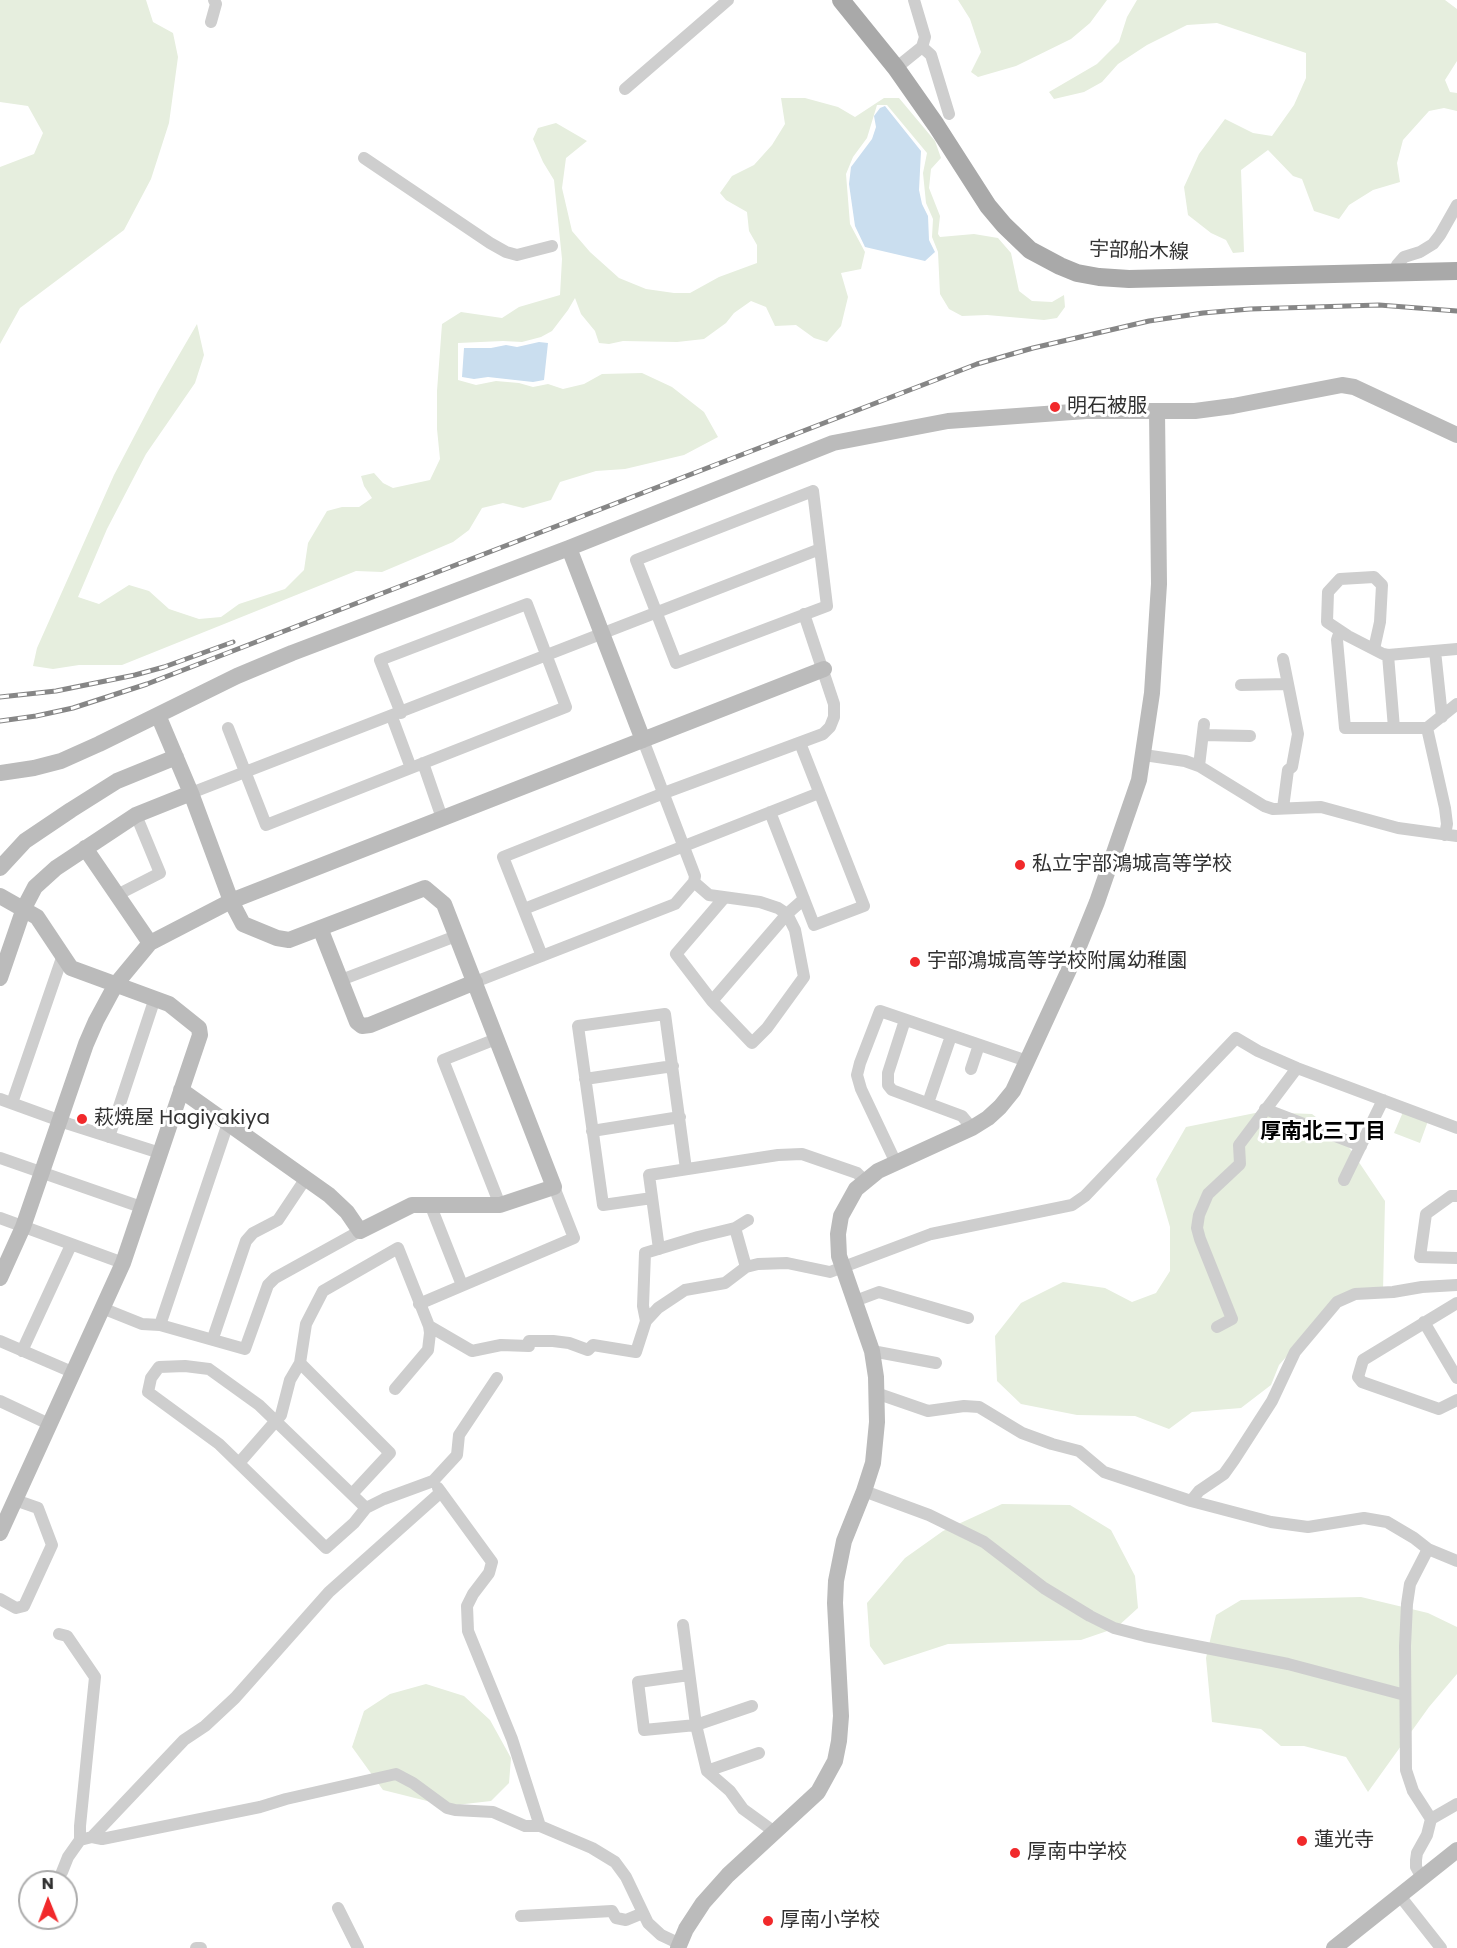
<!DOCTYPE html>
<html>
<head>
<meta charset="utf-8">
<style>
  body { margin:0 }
  #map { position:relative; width:1457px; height:1948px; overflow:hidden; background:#fff; font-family:Poppins,sans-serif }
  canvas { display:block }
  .north { position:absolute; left:18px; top:1870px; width:60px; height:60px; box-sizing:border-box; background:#fff; border:2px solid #adadad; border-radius:50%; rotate:359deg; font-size:16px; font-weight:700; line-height:24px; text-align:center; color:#313131 }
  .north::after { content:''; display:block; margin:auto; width:21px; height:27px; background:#f1292b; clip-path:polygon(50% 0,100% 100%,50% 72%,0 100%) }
</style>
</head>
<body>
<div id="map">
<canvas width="1457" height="1948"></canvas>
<div class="north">N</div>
</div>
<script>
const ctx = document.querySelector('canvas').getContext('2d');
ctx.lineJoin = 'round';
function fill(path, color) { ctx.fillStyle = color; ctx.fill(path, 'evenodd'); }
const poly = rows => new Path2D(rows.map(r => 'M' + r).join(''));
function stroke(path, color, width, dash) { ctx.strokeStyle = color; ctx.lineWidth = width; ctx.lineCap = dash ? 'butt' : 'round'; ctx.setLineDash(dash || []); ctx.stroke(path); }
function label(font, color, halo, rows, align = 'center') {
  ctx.font = font + ' Poppins,"Noto Sans JP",sans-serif'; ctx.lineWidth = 6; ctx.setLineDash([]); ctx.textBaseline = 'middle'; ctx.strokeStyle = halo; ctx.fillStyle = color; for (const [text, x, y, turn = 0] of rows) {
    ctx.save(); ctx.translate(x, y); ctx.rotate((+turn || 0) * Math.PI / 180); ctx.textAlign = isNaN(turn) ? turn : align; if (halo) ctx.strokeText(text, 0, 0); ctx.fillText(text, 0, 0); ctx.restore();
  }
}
fill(poly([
  [0,0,146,0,153,22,173,33,178,57,169,123,151,179,124,230,20,308,0,344,0,167,34,154,43,133,28,106,0,102],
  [958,0,1107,0,1090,23,1071,39,1016,66,978,77,971,72,981,52,970,19],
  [1137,0,1445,0,1457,9,1457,61,1445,80,1450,92,1457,93,1457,111,1444,108,1429,111,1403,140,1397,163,1400,182,1373,190,1349,205,1339,219,1314,211,1302,179,1293,176,1268,150,1241,170,1244,252,1233,253,1226,240,1211,233,1188,215,1184,187,1199,154,1225,119,1253,133,1272,136,1294,105,1306,78,1306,53,1217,23,1187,25,1147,45,1118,64,1102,82,1084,92,1054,99,1049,92,1097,64,1119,42,1127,17],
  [781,98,805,98,838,107,855,117,884,98,899,98,935,141,941,158,931,169,929,188,940,216,938,234,940,237,974,234,998,238,1011,253,1019,291,1032,301,1052,302,1064,295,1065,307,1057,318,1044,320,987,315,962,316,949,309,940,294,938,252,932,237,933,219,926,203,923,173,927,153,887,105,877,105,867,138,853,157,846,174,850,224,865,252,861,269,841,273,848,297,841,326,827,342,814,338,796,325,775,326,766,307,751,301,734,313,726,323,704,339,677,342,623,341,609,344,599,343,595,331,581,314,575,298,568,310,552,331,541,337,522,342,503,341,458,343,458,380,476,385,496,381,519,383,533,387,548,384,563,389,584,384,602,374,642,373,672,387,704,412,718,437,684,455,625,469,596,471,560,482,551,500,523,508,503,503,482,508,469,530,453,542,382,572,356,571,122,665,79,665,53,669,33,666,37,648,114,475,158,391,197,324,204,355,195,383,146,454,107,529,78,597,99,604,129,585,149,591,169,609,199,619,221,617,239,604,285,589,304,570,308,543,327,511,342,507,359,507,372,498,364,486,361,476,374,473,383,483,393,488,430,480,440,459,437,429,437,391,442,324,461,312,502,318,519,307,560,295,562,259,554,180,543,162,533,139,538,128,556,123,587,141,566,158,562,188,572,231,590,252,619,278,646,289,674,293,690,293,719,277,757,263,757,245,749,231,747,212,726,200,720,193,732,176,754,165,772,145,785,124],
  [1260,1112,1312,1114,1342,1137,1385,1201,1383,1292,1339,1298,1279,1365,1271,1385,1241,1408,1192,1412,1169,1429,1135,1416,1077,1415,1021,1404,997,1381,995,1336,1021,1303,1063,1282,1105,1288,1132,1302,1156,1293,1170,1271,1170,1227,1156,1179,1186,1127],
  [1403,1112,1428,1121,1420,1143,1394,1133],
  [1002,1504,1070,1505,1111,1530,1135,1576,1138,1608,1116,1628,1081,1640,948,1644,884,1665,870,1646,867,1603,905,1558,943,1531],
  [1361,1597,1428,1613,1457,1627,1457,1674,1429,1707,1368,1792,1346,1757,1304,1746,1281,1746,1261,1729,1212,1722,1206,1658,1216,1615,1241,1600],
  [426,1684,464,1696,490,1720,511,1758,509,1783,491,1801,447,1806,383,1790,352,1747,364,1711,390,1694]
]), '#e6eede');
fill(poly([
  [885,106,921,151,919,190,922,204,928,216,929,240,935,252,925,261,865,247,855,226,849,184,851,167,872,139,876,127,874,116,880,108],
  [539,342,548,343,544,380,533,382,488,377,474,379,462,377,464,348,491,348,506,345,517,347]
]), '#cadeef');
stroke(poly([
  [211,22,216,4,214,0],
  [922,47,931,55,949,114],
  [896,68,922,47,925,37,914,0],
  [625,89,728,0],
  [364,158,490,243,506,252,517,255,552,246],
  [1395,273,1397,265,1404,257,1420,252,1433,244,1440,235,1457,205],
  [813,491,827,606,676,663,636,560,813,491],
  [1340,631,1337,640,1345,728,1427,728,1457,704],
  [1374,649,1380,622,1382,585,1374,577,1340,579,1328,592,1327,622,1348,636,1383,654,1388,655,1457,649],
  [1435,651,1442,717],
  [1388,655,1394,728],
  [1241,685,1288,684],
  [392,717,411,768],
  [228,728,266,825,566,707,527,604,380,660,401,713],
  [1427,728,1445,808,1447,824,1445,835],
  [1203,735,1250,736],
  [1144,755,1185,761,1199,766,1264,806,1273,809,1321,807,1398,828,1457,836],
  [423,763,442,818],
  [1199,766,1204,724],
  [191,793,820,549],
  [1283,808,1288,770,1292,767,1298,734,1283,659],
  [770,812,814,925,864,906,800,743],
  [694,882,709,895,760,902,778,908,787,914,795,930,804,977,767,1028,752,1043,712,1001,676,954,724,898],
  [117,895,160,873,136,815],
  [524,909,819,793],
  [542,956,503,857,664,793,823,734,830,727,834,717,834,704,804,614],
  [341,980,456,936],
  [475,982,675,904,694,882,695,876,643,740],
  [712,1001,787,914,804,899],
  [905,1020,888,1073,888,1085,892,1090,962,1116,972,1128],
  [496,1039,443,1060,500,1205],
  [971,1069,979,1045],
  [585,1079,673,1066],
  [0,1099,69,1124,160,1153],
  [12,1103,63,955],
  [928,1103,951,1036],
  [1265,1109,1361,1146],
  [592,1131,680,1117],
  [109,1137,155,998],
  [0,1158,141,1207],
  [896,1163,861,1089,857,1075,860,1063,880,1011,1027,1061],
  [1344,1180,1383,1100],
  [1457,1196,1451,1196,1426,1214,1420,1257,1457,1258],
  [652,1198,603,1205,578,1026,665,1014,686,1169],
  [430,1204,462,1285],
  [0,1218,123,1263],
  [735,1228,746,1267],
  [659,1249,649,1175,778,1155,802,1154,857,1173,865,1181],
  [855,1301,879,1292,968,1318],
  [1457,1303,1363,1360,1358,1377,1362,1382,1439,1409,1457,1400],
  [419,1304,574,1238,554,1187],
  [102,1308,142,1324,160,1325,245,1349,268,1285,275,1278,360,1231],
  [646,1321,643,1306,645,1253,698,1237,735,1228,748,1220],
  [1424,1322,1457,1378],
  [160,1325,228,1123],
  [429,1326,472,1351,501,1345,529,1346,529,1341,553,1341,569,1343,588,1350,593,1345,636,1352,646,1321,658,1308,685,1290,725,1283,746,1267,758,1264,787,1263,830,1272,931,1234,1072,1205,1085,1196,1236,1038,1258,1051,1297,1068,1457,1128],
  [1217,1327,1232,1319,1200,1239,1197,1228,1199,1215,1208,1194,1240,1164,1239,1145,1297,1068],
  [213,1338,246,1241,253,1233,278,1220,306,1178],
  [0,1341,72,1372],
  [22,1351,71,1245],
  [872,1351,936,1363],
  [300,1363,390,1453,352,1494],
  [876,1393,928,1411,964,1406,979,1407,1022,1433,1052,1444,1079,1451,1104,1472,1191,1501,1271,1522,1308,1527,1364,1518,1387,1522,1414,1538,1428,1549,1457,1561],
  [0,1401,49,1424],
  [239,1463,281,1415,290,1380,300,1363,306,1324,323,1291,398,1248,429,1326,430,1333,428,1350,395,1389],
  [438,1488,492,1562,489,1573,473,1594,467,1606,468,1631,512,1739,540,1826],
  [864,1491,929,1515,984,1542,1044,1588,1090,1616,1114,1628,1145,1636,1288,1664,1405,1695],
  [1191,1501,1199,1491,1224,1474,1234,1460,1272,1401,1295,1352,1337,1302,1355,1294,1393,1292,1422,1287,1457,1285],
  [366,1508,259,1405,209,1369,185,1366,159,1367,151,1378,148,1392,219,1444,326,1548,354,1523,366,1508,384,1499,433,1481,457,1455,459,1435,497,1378],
  [0,1599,16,1608,24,1606,52,1545,38,1508,15,1500],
  [683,1625,696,1725,707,1771,730,1791,743,1809,776,1833],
  [59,1634,67,1636,95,1677,80,1826,80,1840],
  [689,1675,638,1682,644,1730,696,1725,752,1706],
  [707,1771,759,1753],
  [1431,1819,1457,1804],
  [92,1837,184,1740,205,1726,235,1698,329,1592,441,1492],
  [62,1872,68,1857,80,1840,92,1837,102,1839,260,1807,286,1799,396,1774,413,1783,447,1808,455,1810,493,1812,525,1826,540,1826,592,1848,615,1862,626,1877,648,1923,661,1935,680,1944],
  [1422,1878,1416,1867,1416,1860,1417,1853,1427,1835,1431,1819,1413,1791,1406,1770,1405,1646,1407,1604,1410,1584,1428,1549],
  [1400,1896,1441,1948],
  [338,1908,358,1948],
  [521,1916,612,1911,616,1918,626,1920,643,1913],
  [196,1948,201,1948]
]), '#cecece', 12);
stroke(poly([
  [569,548,643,740],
  [158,715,191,793,231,901,243,924,277,938,289,940,425,888,444,904,554,1187,500,1205,412,1205,360,1231,347,1212,329,1195,181,1090],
  [0,773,34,768,61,761,99,744,237,676,292,653,569,548,833,443,948,421,1086,411,1195,411,1233,406,1342,385,1354,387,1369,394,1457,435],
  [85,848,150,943],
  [0,868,25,841,71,810,117,781,176,757],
  [0,896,37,917,71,968,169,1004,199,1028,200,1035,123,1263,0,1533],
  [320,928,357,1022,362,1026,370,1025,475,982],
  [0,978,24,908,35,887,56,868,136,815,191,793],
  [0,1278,23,1227,86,1044,96,1021,116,984,150,943,231,901,824,669],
  [678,1948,686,1929,703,1903,728,1875,818,1792,835,1761,839,1741,841,1716,835,1603,836,1581,844,1541,864,1491,873,1463,877,1422,876,1377,872,1351,839,1256,838,1234,841,1216,856,1189,878,1171,972,1128,988,1118,1000,1107,1013,1091,1027,1061,1073,961,1097,902,1139,780,1152,693,1159,584,1157,411],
  [1334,1948,1457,1850]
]), '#bbb', 16);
stroke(poly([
  [841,0,896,68,936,125,988,206,1004,225,1030,250,1060,266,1077,273,1099,277,1129,279,1457,271]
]), '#a9a9a9', 18);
const rail = poly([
  [0,697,56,691,135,675,164,667,233,642],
  [0,721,36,716,73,708,147,684,977,364,1033,348,1149,321,1203,313,1250,309,1379,305,1457,311]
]);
stroke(rail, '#868686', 5);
stroke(rail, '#fff', 3, [9]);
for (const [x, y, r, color] of [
  [1055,407,6,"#f1292b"],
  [1020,865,6,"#f1292b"],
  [915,962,6,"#f1292b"],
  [82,1119,6,"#f1292b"],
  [1302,1841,6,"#f1292b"],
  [1015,1853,6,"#f1292b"],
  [768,1921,6,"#f1292b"]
]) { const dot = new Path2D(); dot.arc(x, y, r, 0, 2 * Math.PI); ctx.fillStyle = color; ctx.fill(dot); stroke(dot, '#fff', 2); }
label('20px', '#313131', '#fff', [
  ["宇部船木線",1139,252,2]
]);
label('20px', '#313131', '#fff', [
  ["明石被服",1067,407],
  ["私立宇部鴻城高等学校",1032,865],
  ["宇部鴻城高等学校附属幼稚園",927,962],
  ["萩焼屋 Hagiyakiya",94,1119],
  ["蓮光寺",1314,1841],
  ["厚南中学校",1027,1853],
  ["厚南小学校",780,1921]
], 'left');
label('bold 21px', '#000', '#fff', [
  ["厚南北三丁目",1323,1133]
]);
</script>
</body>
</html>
